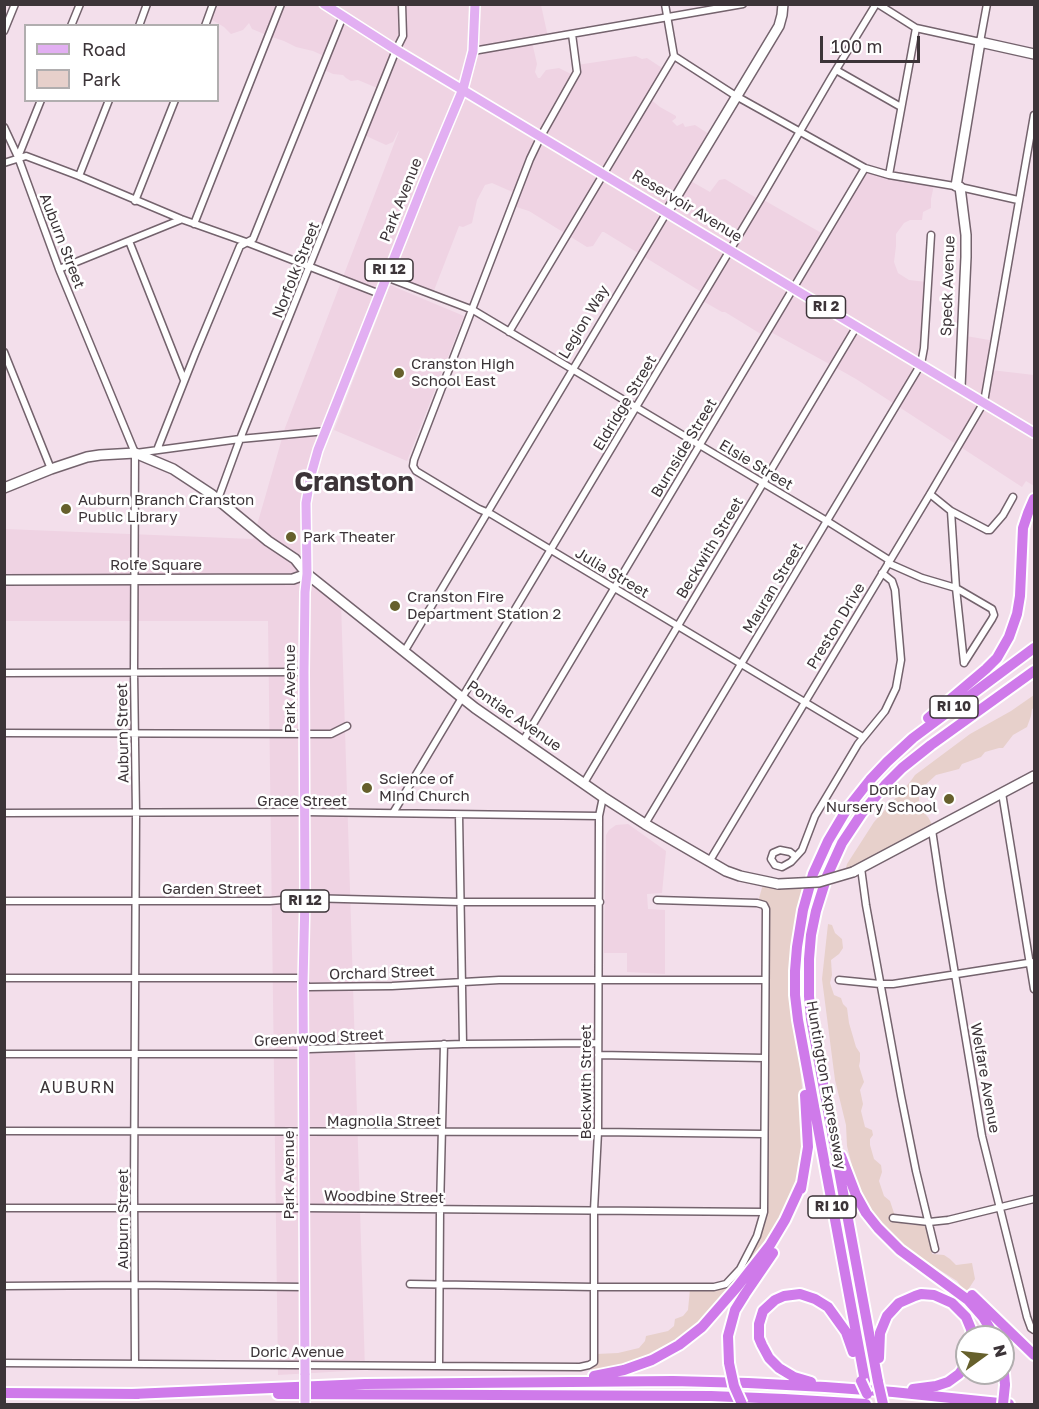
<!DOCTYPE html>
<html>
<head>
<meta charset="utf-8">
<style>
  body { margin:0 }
  #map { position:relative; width:1039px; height:1409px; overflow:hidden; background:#f3dfeb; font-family:"Golos Text",sans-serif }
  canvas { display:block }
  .frame { position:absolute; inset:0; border:6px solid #3c3438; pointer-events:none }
  .legend { position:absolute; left:24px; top:24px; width:195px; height:78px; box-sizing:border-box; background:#fff; border:2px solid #b1aeaf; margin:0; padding:8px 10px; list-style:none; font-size:18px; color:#3c3438 }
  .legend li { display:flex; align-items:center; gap:12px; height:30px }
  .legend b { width:30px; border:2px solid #b1aeaf }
  .north { position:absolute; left:955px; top:1325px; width:60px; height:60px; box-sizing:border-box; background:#fff; border:2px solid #b1aeaf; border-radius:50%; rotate:75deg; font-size:16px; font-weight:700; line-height:24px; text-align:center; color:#3c3438 }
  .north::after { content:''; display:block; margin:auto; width:21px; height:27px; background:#66602c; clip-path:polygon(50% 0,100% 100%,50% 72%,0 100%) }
  .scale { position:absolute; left:820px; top:36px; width:100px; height:27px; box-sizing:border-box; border:3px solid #3c3438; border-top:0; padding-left:8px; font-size:18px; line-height:21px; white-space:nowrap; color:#3c3438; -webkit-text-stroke:4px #fff; paint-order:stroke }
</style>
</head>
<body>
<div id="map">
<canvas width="1039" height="1409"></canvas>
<div class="frame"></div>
<ul class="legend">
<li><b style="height:8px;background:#e2aff2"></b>Road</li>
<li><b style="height:16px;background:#e7d0cb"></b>Park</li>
</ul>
<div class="north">N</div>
<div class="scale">100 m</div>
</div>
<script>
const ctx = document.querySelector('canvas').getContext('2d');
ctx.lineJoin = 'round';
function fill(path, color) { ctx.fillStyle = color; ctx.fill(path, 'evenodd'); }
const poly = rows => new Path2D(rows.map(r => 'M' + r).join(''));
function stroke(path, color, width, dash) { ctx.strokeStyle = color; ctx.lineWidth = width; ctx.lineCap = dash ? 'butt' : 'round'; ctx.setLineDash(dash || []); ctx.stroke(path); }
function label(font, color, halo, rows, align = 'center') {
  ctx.font = font + ' "Golos Text",sans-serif'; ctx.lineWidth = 5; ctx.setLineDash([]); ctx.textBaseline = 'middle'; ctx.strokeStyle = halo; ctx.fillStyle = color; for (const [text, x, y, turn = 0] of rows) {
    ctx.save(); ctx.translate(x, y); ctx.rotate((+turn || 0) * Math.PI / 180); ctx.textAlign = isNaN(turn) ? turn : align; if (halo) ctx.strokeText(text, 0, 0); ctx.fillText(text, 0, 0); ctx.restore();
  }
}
fill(poly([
  [528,4,541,5,548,37,532,42,537,64,535,72,538,78,540,78,546,70,559,68,575,76,577,65,636,56,642,59,647,58,665,70,649,98,660,107,676,116,676,118,672,121,677,126,683,123,685,127,695,125,712,136,689,180,710,192,719,180,725,179,758,199,762,199,825,235,863,172,886,174,934,185,931,199,931,208,923,212,922,220,910,220,904,223,896,234,896,246,894,262,898,273,909,280,927,282,925,363,964,385,966,336,995,341,991,370,1034,375,1034,434,1032,438,1034,441,1034,486,1026,481,1022,487,856,379,833,366,769,331,764,336,725,312,722,312,701,300,703,293,604,232,602,232,593,246,587,247,529,211,513,206,517,194,492,183,485,185,477,200,472,223,463,227,459,226,433,293,387,276,325,432,304,520,311,584,341,602,365,1370,278,1375,268,621,5,621,5,529,253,539,285,428,399,131,398,132,393,142,386,145,364,135,382,90,358,80,351,81,346,78,343,75,333,74,322,69,324,56,313,51,296,47,284,41,269,36,252,29,249,23,243,30,231,34,224,27,209,18,214,5],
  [390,285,464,316,407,461,334,430],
  [628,824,666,851,662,893,647,894,648,909,665,910,665,974,627,972,627,953,604,953,606,835,609,830,616,825]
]), '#efd3e3');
fill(poly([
  [1034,695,1034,708,1032,709,1031,716,1027,727,1013,735,1003,748,999,748,985,752,981,757,962,764,959,769,936,775,924,786,919,795,919,800,923,812,928,817,934,828,844,876,847,864,874,822,910,782,915,775,970,734,1011,711],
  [763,884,804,887,794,931,789,979,791,1008,799,1058,806,1125,804,1170,763,1254,674,1349,589,1377,596,1354,618,1353,639,1348,645,1341,646,1336,668,1331,674,1326,675,1319,683,1316,688,1310,690,1289,723,1285,740,1269,764,1212,765,907,758,902],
  [828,924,832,925,835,933,842,939,843,948,839,954,831,960,832,975,830,983,834,995,841,998,843,1004,847,1008,849,1023,856,1047,860,1053,860,1061,859,1066,864,1082,860,1090,863,1104,861,1111,865,1127,872,1130,873,1135,870,1139,870,1145,874,1159,881,1165,882,1172,879,1181,884,1196,890,1201,897,1222,912,1225,927,1224,933,1247,932,1254,944,1255,950,1259,956,1265,972,1263,975,1279,966,1293,957,1281,910,1251,876,1221,857,1185,847,1146,846,1125,835,1080,822,979]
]), '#e7d0cb');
const street = poly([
  [878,4,916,28,980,42,987,4],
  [71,26,80,4],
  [139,26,147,4],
  [205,26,213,4],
  [4,31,15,4],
  [572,34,577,72,541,136,530,159,414,460,413,466,416,471,479,509,491,514,863,737],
  [473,51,743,4],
  [674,56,736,96,865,168,889,175,960,187,1018,200],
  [836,70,901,107],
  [4,127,18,157,59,269,135,453,134,672,136,814,134,1191,135,1364],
  [18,157,41,100],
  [4,163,26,156,79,176,181,219,246,242,380,294],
  [889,175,916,28],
  [79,176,109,100],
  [135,201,175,100],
  [194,224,281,4],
  [129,241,184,380],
  [59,269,180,220],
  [386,277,473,310,827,521,889,560],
  [509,332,674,56,665,4],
  [4,352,51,469],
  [157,450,195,354,240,246,253,239,343,16],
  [136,453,240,439,326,431],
  [930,494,951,511,987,530,990,530,1003,515,1013,497],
  [218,499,240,439,396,50,403,36,402,4],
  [951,511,956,588,964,663],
  [888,563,922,578,956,588,992,609,994,615,992,619,964,663],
  [404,652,667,212],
  [4,673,304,672],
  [4,733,321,734,331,734,347,726],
  [523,741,865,168],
  [584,783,857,326],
  [1002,793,1034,989],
  [4,813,305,812,599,816],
  [393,813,760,200,831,78,876,4],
  [459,815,463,1044],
  [645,824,921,364,924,348,931,235],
  [932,830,941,890,982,1136,1027,1317,1031,1328,1034,1330],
  [795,856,790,852,780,850,773,853,771,859,775,865,782,867,791,862,802,850,815,816,858,744,885,711,896,688,901,660,895,590,892,581,882,573],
  [709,862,930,494,984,402,1034,115],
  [861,868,866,905,901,1096,916,1171,935,1249],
  [4,901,270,901,305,898,461,902,600,902],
  [4,978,299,978,308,987,392,986,499,980,765,980],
  [839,980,880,984,893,984,1034,962],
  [4,1054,298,1054,309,1049,463,1044,598,1043],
  [598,1055,765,1058],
  [4,1131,598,1132,764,1134],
  [4,1208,304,1208,764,1212],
  [893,1218,929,1222,948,1220,1034,1199],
  [410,1284,594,1287,714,1287,726,1284,740,1269,757,1236,764,1212,766,909,764,905,757,903,657,900],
  [4,1286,135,1285,304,1287],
  [4,1363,580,1367,589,1365,594,1362,594,1210,598,1132,599,816,603,797],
  [439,1366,440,1210,444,1044]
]);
const secondary = poly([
  [956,186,980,42,1034,54],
  [960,187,966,235,966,257,960,387],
  [667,212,779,26,782,15,783,4],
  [4,488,51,469,87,457,100,455,135,453,173,469,211,494,268,541,295,559,307,574,475,708,603,797,645,824,726,871,740,876,778,884],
  [4,580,293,579,307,574],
  [853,872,1034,776]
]);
const primary = poly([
  [324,4,396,50,1034,433],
  [305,1375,303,983,305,898,304,672,305,592,307,574,306,503,311,475,318,450,427,175,463,89,473,51,475,4]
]);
const highway = poly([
  [928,718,986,669,997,658,1009,637,1017,614,1020,596,1023,528,1028,513,1034,499],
  [841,1156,856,1195,866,1213,878,1228,900,1250,968,1300,983,1317,995,1337],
  [801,1189,808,1147,805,1095],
  [972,1295,1034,1355],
  [879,1358,880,1333,887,1316,899,1303,915,1296,921,1294,934,1295,952,1303,966,1317,971,1329,972,1337],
  [1003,1362,1005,1385],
  [729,1363,728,1336,735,1310,745,1294,773,1253],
  [594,1376,624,1370,652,1360,679,1345,702,1327,737,1287,770,1245,785,1220,802,1183],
  [865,1381,798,1020,795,995,795,971,797,947,803,910,813,874,828,841,847,809,870,780,887,762,913,738,1034,648],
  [811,1382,794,1377,779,1368,769,1358,762,1345,759,1338,759,1324,763,1311,775,1300,784,1296,800,1294,815,1299,828,1307,846,1332,853,1352],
  [878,1382,811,1019,809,996,809,959,811,935,816,911,827,876,842,843,862,813,886,784,902,768,931,745,1034,671],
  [913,1389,936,1386,948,1382,959,1374,967,1363],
  [4,1393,139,1394],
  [132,1394,365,1384,673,1381,748,1383,825,1387,893,1392,1009,1404],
  [278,1394,711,1396,784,1399,866,1404]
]);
stroke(street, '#74636d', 9);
stroke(secondary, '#74636d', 12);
stroke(primary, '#fff', 12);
stroke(highway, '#fff', 14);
stroke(street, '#fff', 6);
stroke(secondary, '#fff', 9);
stroke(primary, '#e2aff2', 9);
stroke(highway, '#cf7aea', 10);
const secondaryBridge = poly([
  [778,884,819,882,853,872]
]);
const primaryBridge = poly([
  [305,1375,305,1404]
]);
const highwayBridge = poly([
  [729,1363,734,1386,742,1404],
  [861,1381,867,1394],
  [878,1382,883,1404],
  [1003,1404,1005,1385]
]);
stroke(secondaryBridge, '#74636d', 12, []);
stroke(primaryBridge, '#fff', 12, []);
stroke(highwayBridge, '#fff', 14, []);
stroke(secondaryBridge, '#fff', 9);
stroke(primaryBridge, '#e2aff2', 9);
stroke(highwayBridge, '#cf7aea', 10);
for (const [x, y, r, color] of [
  [399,373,6,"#66602c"],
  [66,509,6,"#66602c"],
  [291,537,6,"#66602c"],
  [395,606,6,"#66602c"],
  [367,788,6,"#66602c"],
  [949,799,6,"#66602c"]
]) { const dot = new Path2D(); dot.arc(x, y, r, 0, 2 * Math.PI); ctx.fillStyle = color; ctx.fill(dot); stroke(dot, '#fff', 2); }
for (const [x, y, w] of [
  [389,270,48],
  [826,307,39],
  [954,707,48],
  [305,901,48],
  [832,1207,48]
]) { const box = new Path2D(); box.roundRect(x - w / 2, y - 11, w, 22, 4.5); ctx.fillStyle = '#fff'; ctx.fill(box); stroke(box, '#3c3438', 1.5); }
label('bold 14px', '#3c3438', null, [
  ["RI 12",389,270],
  ["RI 2",826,307],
  ["RI 10",954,707],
  ["RI 12",305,901],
  ["RI 10",832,1207]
]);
label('15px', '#3c3438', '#fff', [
  ["Park Avenue",401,200,-68],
  ["Reservoir Avenue",687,206,31],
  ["Auburn Street",62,241,69],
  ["Norfolk Street",296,270,-68],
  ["Speck Avenue",948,286,-88],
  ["Legion Way",584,322,-59],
  ["Eldridge Street",625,403,-59],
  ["Burnside Street",684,448,-59],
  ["Elsie Street",756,465,31],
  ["Beckwith Street",710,548,-59],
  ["Rolfe Square",156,565],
  ["Julia Street",612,573,31],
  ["Mauran Street",773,588,-59],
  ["Preston Drive",836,626,-59],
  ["Park Avenue",290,689,-90],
  ["Pontiac Avenue",514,716,35],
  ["Auburn Street",123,733,-91],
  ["Grace Street",302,801],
  ["Garden Street",212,889],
  ["Orchard Street",382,973,-2],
  ["Greenwood Street",319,1038,-3],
  ["Welfare Avenue",985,1078,80],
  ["Beckwith Street",586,1082,-90],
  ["Huntington Expressway",826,1085,80],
  ["Magnolia Street",384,1121],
  ["Park Avenue",289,1175,-90],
  ["Woodbine Street",384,1197,1],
  ["Auburn Street",123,1219,-90],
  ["Doric Avenue",297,1352]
]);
label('15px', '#3c3438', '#fff', [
  ["Cranston High",411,364],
  ["School East",411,381],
  ["Auburn Branch Cranston",78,500],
  ["Public Library",78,517],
  ["Park Theater",303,537],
  ["Cranston Fire",407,597],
  ["Department Station 2",407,614],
  ["Science of",379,779],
  ["Mind Church",379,796],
  ["Doric Day",937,790,"right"],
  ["Nursery School",937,807,"right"]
], 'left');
ctx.letterSpacing = '1.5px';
label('16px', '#3c3438', '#fff', [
  ["AUBURN",78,1088]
]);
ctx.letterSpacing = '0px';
label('bold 27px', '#3c3438', '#fff', [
  ["Cranston",354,482]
]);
</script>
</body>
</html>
